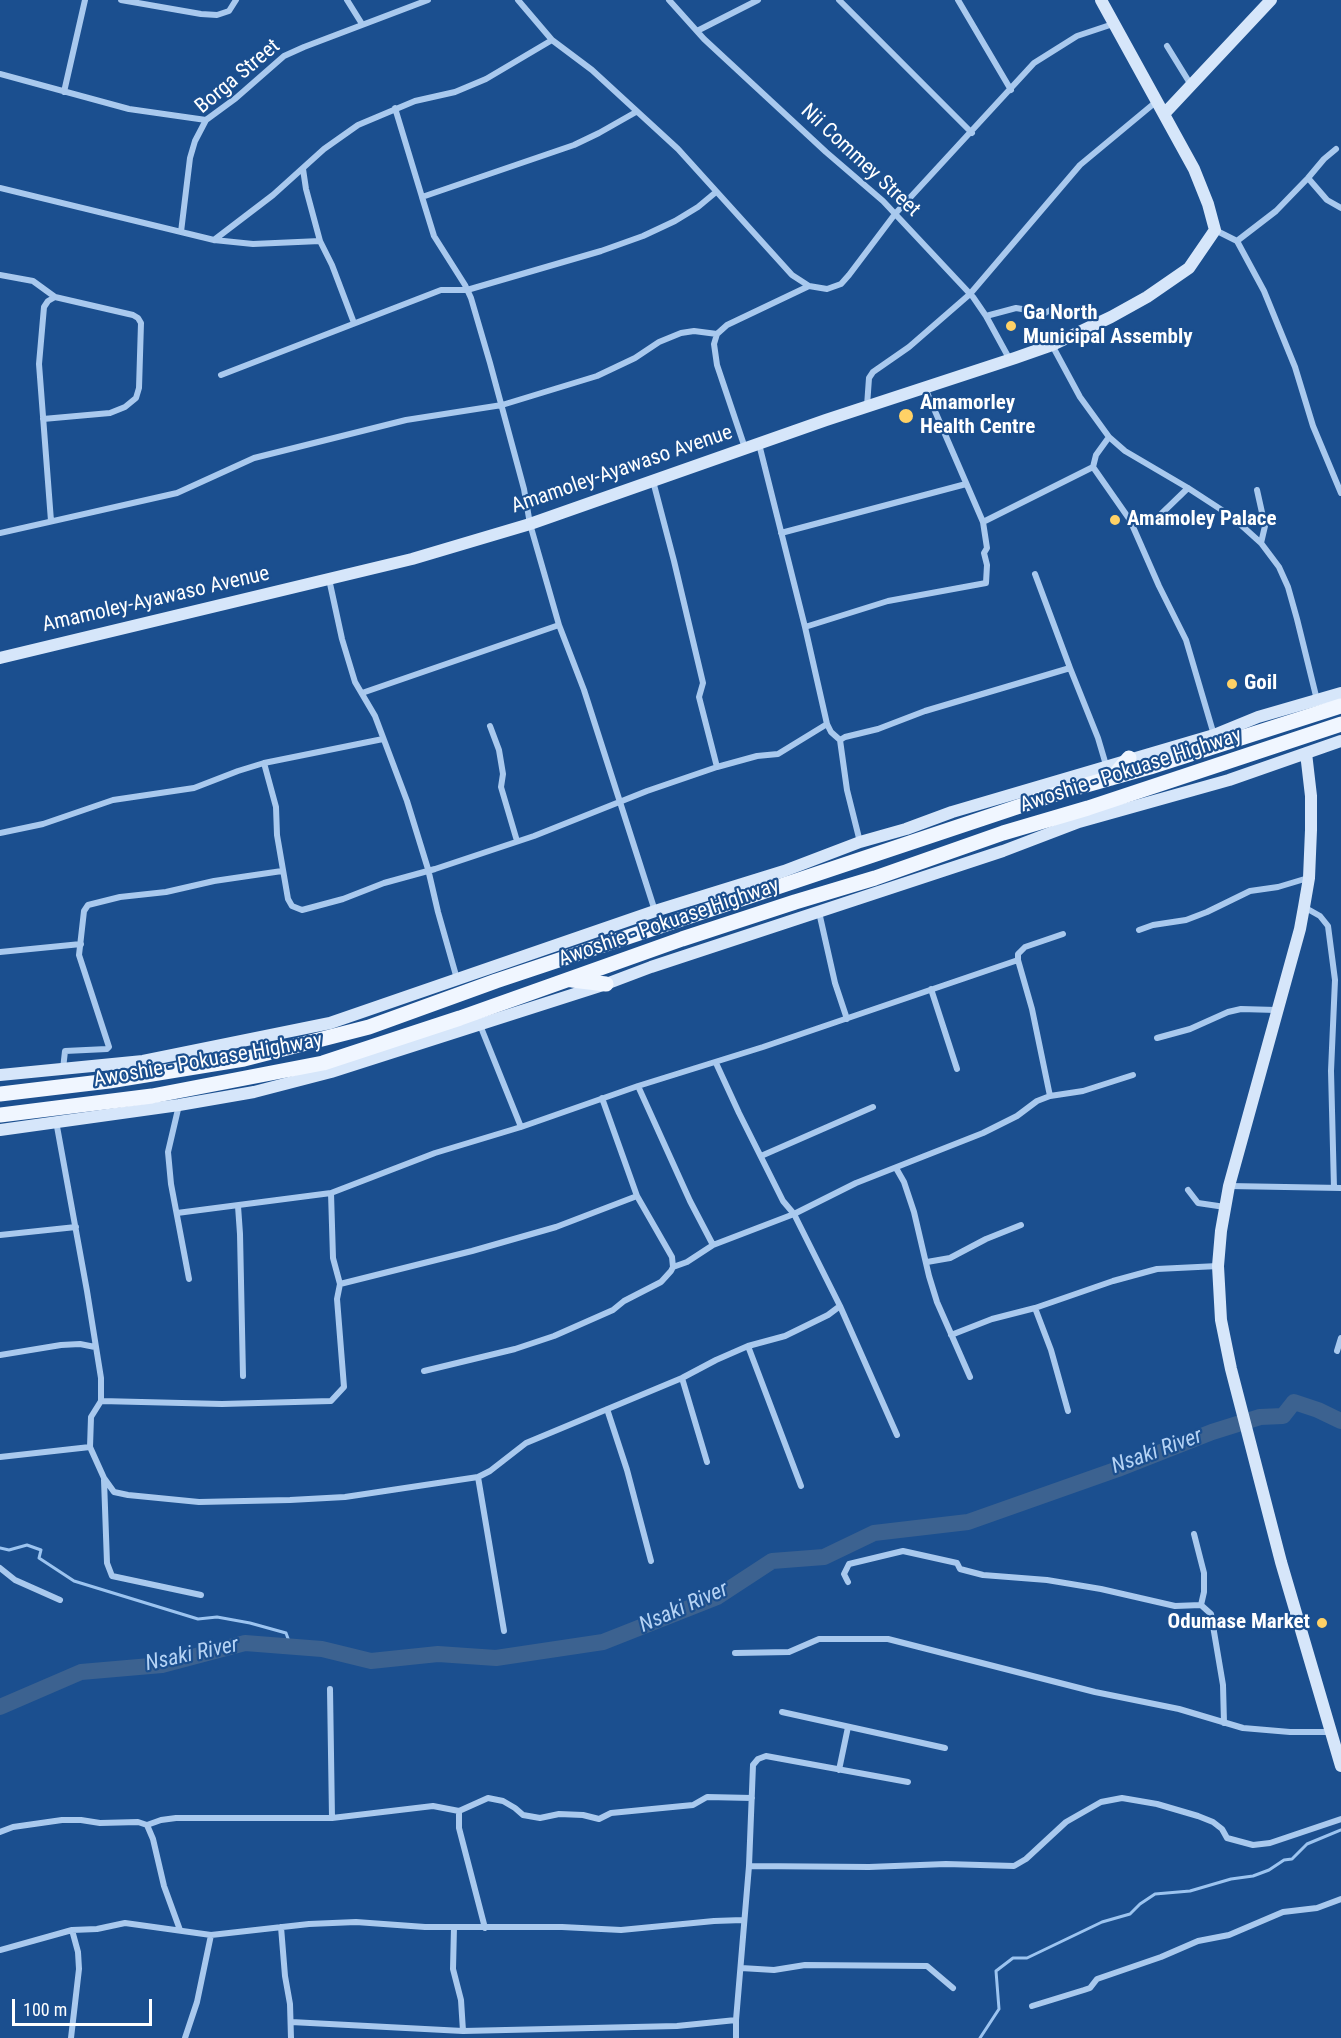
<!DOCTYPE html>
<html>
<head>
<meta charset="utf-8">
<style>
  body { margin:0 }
  #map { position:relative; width:1341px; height:2038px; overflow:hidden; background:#1b4f8f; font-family:"Roboto Condensed",sans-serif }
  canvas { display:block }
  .scale { position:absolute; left:12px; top:1999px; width:140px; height:27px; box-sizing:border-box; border:3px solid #fff; border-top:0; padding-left:8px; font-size:18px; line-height:21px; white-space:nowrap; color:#fff; -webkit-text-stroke:4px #1b4f8f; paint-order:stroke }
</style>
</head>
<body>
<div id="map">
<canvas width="1341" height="2038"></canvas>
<div class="scale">100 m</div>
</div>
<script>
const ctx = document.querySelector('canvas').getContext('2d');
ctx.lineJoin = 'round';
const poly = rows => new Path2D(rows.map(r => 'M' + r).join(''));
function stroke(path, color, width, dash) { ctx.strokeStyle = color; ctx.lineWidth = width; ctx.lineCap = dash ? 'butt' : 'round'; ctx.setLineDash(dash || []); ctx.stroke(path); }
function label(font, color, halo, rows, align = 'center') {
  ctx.font = font + ' "Roboto Condensed",sans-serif'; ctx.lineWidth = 4.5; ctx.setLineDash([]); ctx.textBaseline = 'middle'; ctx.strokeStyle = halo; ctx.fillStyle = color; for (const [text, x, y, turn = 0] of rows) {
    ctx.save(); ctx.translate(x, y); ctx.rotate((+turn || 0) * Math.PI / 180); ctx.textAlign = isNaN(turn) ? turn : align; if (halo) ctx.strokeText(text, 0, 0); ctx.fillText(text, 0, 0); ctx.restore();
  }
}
stroke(poly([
  [0,1548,9,1550,27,1545,41,1550,39,1558,74,1581,198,1619,217,1617,250,1623,286,1633,291,1647],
  [980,2038,999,2009,996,1971,1013,1958,1027,1958,1102,1922,1130,1914,1140,1904,1155,1894,1190,1891,1231,1879,1253,1876,1269,1870,1284,1860,1292,1859,1307,1844,1341,1830]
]), '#9cc4f0', 3);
stroke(poly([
  [0,1707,81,1672,162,1665,245,1643,322,1649,371,1661,438,1654,496,1658,603,1642,717,1597,772,1561,824,1557,874,1533,968,1522,1118,1469,1212,1432,1260,1417,1283,1416,1294,1402,1318,1410,1341,1421]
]), '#3c6290', 16);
stroke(poly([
  [121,0,201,14,217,15,229,11,236,0],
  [347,0,362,24],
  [518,0,552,40,592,70,678,149,792,275,809,286,827,289,841,284,849,275,895,214,1034,63,1077,36,1113,24],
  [669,0,704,39,826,152,883,201,973,297,986,316,1010,360],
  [839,0,972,133],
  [958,0,1011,90],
  [697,31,758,0],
  [1167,46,1191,85],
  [0,74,129,109,206,120],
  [64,92,85,0],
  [395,108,422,197],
  [636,112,599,133,574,145,422,197,434,236,465,285,471,298,490,363,524,489,530,524,559,625,584,690,655,911],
  [303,169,306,189,320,241,332,265,354,323],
  [1308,178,1327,200,1341,208],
  [0,188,214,240,253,244,320,241],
  [1215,230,1237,241,1264,291,1295,367,1313,426,1341,493],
  [181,232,190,158,195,141,206,120,236,98,284,56,304,47,428,0],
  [214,240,273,195,324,149,358,125,415,101,455,92,486,79,552,40],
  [1237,241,1276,211,1308,178,1324,159,1336,149],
  [0,275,33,281,55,297],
  [986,316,1016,308,1045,313,1052,309],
  [1052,345,1080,397,1109,437,1125,451,1188,488,1231,516,1261,543,1279,567,1288,587,1297,619,1317,700],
  [221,375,441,290,467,290,601,251,643,236,675,221,698,207,716,192],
  [867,406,869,378,873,372,909,347,970,294,1080,165,1157,101],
  [43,419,110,413,125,407,136,398,139,388,141,323,138,318,133,315,55,297,48,301,44,307,39,364,51,521],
  [1109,437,1096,455,1093,467,1130,520,1139,523,1158,517,1188,488],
  [759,444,805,627,827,724,831,732,840,740,847,790,860,842],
  [745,448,717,365,714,344,717,334,727,325,809,286],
  [653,481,674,561,703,683,699,697,717,767],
  [1257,490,1265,526,1261,543],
  [1130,520,1159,586,1186,640,1214,735],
  [983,522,1093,467],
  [0,533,177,493,254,458,406,420,502,405,597,376,635,358,659,342,681,333,694,331,717,334],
  [781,533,966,484],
  [1035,574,1070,668],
  [329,579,342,639,355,682,375,716,407,801,428,869,438,912,457,979],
  [805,627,888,601,986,583,987,565,984,553,987,548,983,522,925,388],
  [362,693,559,625],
  [490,726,499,750,503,774,501,787,517,841],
  [840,740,845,737,878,729,925,711,1070,668,1098,738,1106,765],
  [264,763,276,807,277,835,288,899,292,906,302,910,343,899,384,883,435,869,534,836,647,791,717,767,757,756,778,754,827,724],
  [0,833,43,824,113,800,194,788,238,771,264,763,383,739],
  [1304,907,1320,916,1328,926,1335,980,1331,1071,1334,1188],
  [819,912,835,983,847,1019],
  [1139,930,1153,925,1186,920,1207,912,1250,891,1278,887,1308,878],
  [0,952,81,944],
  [1018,960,1032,1009,1050,1096],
  [931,989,957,1069],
  [480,1025,521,1127],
  [1157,1038,1190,1029,1228,1012,1241,1009,1276,1010],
  [716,1063,739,1113,783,1201,794,1214,840,1306,897,1435],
  [63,1069,65,1051,107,1049,109,1047,79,955,84,911,88,905,120,897,166,892,214,881,282,871],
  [638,1086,690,1201,713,1245],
  [179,1105,168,1152,171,1184,189,1279],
  [56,1121,87,1291,101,1378,101,1401,91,1417,90,1447,104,1478,114,1492,128,1495,199,1502,290,1500,345,1497,478,1477,490,1471,526,1443,682,1378,716,1360,748,1346,785,1336,828,1315,840,1306],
  [761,1156,873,1107],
  [896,1168,904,1182,914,1212,929,1276,937,1302,970,1377],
  [1229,1186,1341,1188],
  [1188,1190,1198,1203,1225,1207],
  [238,1206,240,1234,243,1376],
  [177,1213,331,1193,435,1153,521,1127,638,1086,763,1047,1018,960,1018,954,1025,947,1063,934],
  [0,1235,76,1227],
  [927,1262,950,1258,986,1239,1021,1225],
  [673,1267,687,1262,713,1245,794,1214,856,1183,983,1133,1017,1116,1037,1101,1050,1096,1083,1091,1133,1075],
  [340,1284,472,1251,556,1227,637,1196],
  [1035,1308,1051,1350,1068,1411],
  [951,1335,992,1319,1035,1308,1113,1281,1157,1269,1218,1266],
  [748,1346,801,1486],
  [1337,1351,1341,1338],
  [0,1355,61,1345,80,1344,95,1347],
  [424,1371,515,1349,554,1336,613,1310,624,1301,661,1282,671,1271,673,1267,672,1257,637,1196,602,1098],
  [682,1378,707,1462],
  [101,1401,222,1404,331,1401,344,1387,337,1299,340,1284,333,1258,331,1193],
  [607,1409,627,1470,651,1561],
  [0,1457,90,1447],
  [478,1477,504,1631],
  [104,1480,107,1563,112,1576,201,1595],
  [1194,1534,1204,1573,1204,1592,1201,1605],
  [0,1568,15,1580,60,1600],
  [848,1582,844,1574,849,1564,903,1551,957,1563,960,1569,983,1575,1047,1580,1101,1589,1175,1606,1201,1605,1211,1614,1223,1685,1224,1723],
  [735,1653,789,1652,819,1639,888,1639,1095,1692,1179,1709,1243,1728,1290,1732,1330,1732],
  [330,1689,332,1818],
  [782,1712,945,1748],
  [839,1770,848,1727],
  [459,1811,459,1828,485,1928],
  [147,1825,153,1839,164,1886,180,1930],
  [0,1832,13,1827,62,1820,81,1820,100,1823,138,1822,147,1825,161,1820,176,1818,332,1818,433,1806,459,1811,488,1798,503,1801,515,1808,523,1815,540,1818,559,1814,583,1815,599,1819,611,1813,693,1805,707,1797,752,1798],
  [749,1866,869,1867,946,1864,1014,1866,1026,1859,1066,1822,1101,1802,1122,1798,1157,1804,1198,1816,1213,1822,1222,1829,1227,1838,1253,1845,1270,1843,1341,1819],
  [281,1927,285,1976,290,2004,291,2038],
  [454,1927,453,1969,461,2000,463,2031],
  [0,1950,72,1930,97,1929,125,1923,211,1935,309,1924,356,1922,425,1927,562,1927,621,1930,714,1921,743,1920],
  [741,1968,774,1970,805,1965,927,1966,953,1988],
  [1032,2006,1084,1990,1090,1988,1097,1979,1161,1957,1198,1941,1229,1935,1283,1912,1317,1908,1341,1899],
  [291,2022,463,2031,677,2026,736,2020],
  [71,2038,79,1969,78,1952,72,1930],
  [185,2038,197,2002,211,1935],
  [736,2038,736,2020,749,1866,753,1765,758,1759,766,1756,908,1782]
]), '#a9c9ee', 6);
stroke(poly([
  [1165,113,1271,0],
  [0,658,412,559,530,524,826,420,1015,358,1052,345,1111,317,1147,297,1189,268,1215,230,1208,204,1194,169,1101,0],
  [1306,753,1311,796,1311,830,1309,878,1304,907,1300,929,1229,1186,1221,1231,1218,1266,1221,1320,1231,1369,1281,1562,1341,1766],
  [0,1075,143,1061,330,1023,655,911,784,871,860,842,906,829,952,812,1214,735,1258,717,1341,693],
  [0,1130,179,1105,254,1092,331,1072,606,984,651,967,1003,851,1079,822,1229,780,1341,741]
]), '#d6e6fa', 12);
stroke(poly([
  [1112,778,1129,758],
  [572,980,606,984],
  [0,1094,109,1081,244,1059,369,1027,496,981,1065,791,1150,767,1341,706],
  [0,1115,152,1096,323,1063,460,1018,682,939,795,902,875,878,1003,833,1088,808,1341,724]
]), '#f0f6ff', 15);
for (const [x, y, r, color] of [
  [1011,326,6,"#ffd166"],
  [906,416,8,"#ffd166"],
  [1115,520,6,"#ffd166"],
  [1232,684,6,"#ffd166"],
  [1322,1623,6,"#ffd166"]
]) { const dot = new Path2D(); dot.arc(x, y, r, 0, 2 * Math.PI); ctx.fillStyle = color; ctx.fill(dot); stroke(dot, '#1b4f8f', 2); }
label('21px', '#fff', '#1b4f8f', [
  ["Borga Street",238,77,-40],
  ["Nii Commey Street",860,161,43],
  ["Amamoley-Ayawaso Avenue",622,470,-19],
  ["Amamoley-Ayawaso Avenue",156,600,-13],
  ["Awoshie - Pokuase Highway",1131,771,-18],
  ["Awoshie - Pokuase Highway",669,923,-19],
  ["Awoshie - Pokuase Highway",208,1061,-10]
]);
label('bold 21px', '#fff', '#1b4f8f', [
  ["Ga North",1023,314],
  ["Municipal Assembly",1023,338],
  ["Amamorley",920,404],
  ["Health Centre",920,428],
  ["Amamoley Palace",1127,520],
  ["Goil",1244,684],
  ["Odumase Market",1310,1623,"right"]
], 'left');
label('italic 22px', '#b5d3f5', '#1b4f8f', [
  ["Nsaki River",1157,1452,-20],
  ["Nsaki River",684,1608,-24],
  ["Nsaki River",192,1655,-12]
]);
</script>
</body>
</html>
